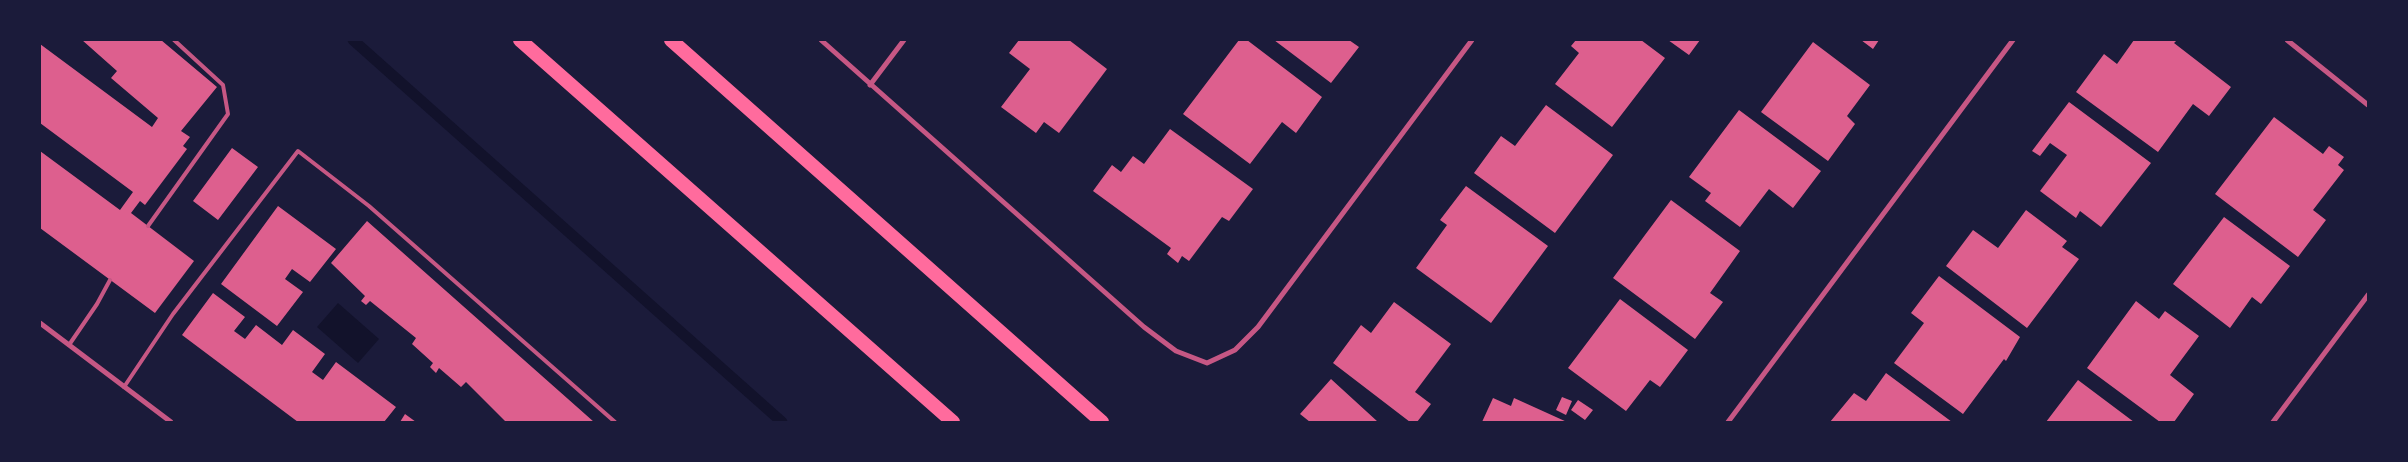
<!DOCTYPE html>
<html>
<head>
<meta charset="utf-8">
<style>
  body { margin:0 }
  #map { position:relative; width:2408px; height:462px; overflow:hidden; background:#1b1b3a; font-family:"PT Serif",serif }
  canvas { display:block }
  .frame { position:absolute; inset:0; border:41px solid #1b1b3a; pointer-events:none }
</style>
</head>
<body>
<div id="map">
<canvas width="2408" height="462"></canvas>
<div class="frame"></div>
</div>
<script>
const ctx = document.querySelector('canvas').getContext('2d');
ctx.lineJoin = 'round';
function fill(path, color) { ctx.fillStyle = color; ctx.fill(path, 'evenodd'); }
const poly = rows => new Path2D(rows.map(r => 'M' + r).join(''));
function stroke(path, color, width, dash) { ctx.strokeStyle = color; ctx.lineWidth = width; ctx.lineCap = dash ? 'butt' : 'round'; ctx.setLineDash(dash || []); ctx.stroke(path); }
fill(poly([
  [338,303,379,339,358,363,317,327]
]), '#12122b');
stroke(poly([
  [353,40,782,422]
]), '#12122b', 11);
fill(poly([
  [82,40,161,40,217,87,181,131,190,137,183,146,187,149,145,205,140,201,131,213,194,261,155,313,40,228,40,151,120,210,133,192,40,123,40,44,152,127,158,118,111,78,117,71],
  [1019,40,1069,40,1107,69,1059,133,1044,122,1036,133,1001,107,1030,69,1009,53],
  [1239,40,1247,40,1322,97,1296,133,1282,122,1250,164,1183,114],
  [1274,40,1349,40,1359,47,1331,83],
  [1576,40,1641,40,1665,58,1612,127,1555,84,1579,53,1571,46],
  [1668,40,1700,40,1689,55],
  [1861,40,1879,40,1873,49],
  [2134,40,2177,40,2174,43,2231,87,2209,116,2193,104,2158,152,2076,92,2104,54,2117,64],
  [1813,42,1870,85,1847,116,1855,124,1828,161,1761,112],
  [2069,102,2151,163,2101,227,2080,211,2076,218,2040,191,2067,155,2050,143,2040,156,2032,151],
  [1546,105,1613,155,1555,233,1474,173,1501,136,1515,146],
  [1739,110,1821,171,1793,208,1769,189,1740,227,1705,201,1711,193,1689,177],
  [2274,117,2323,154,2329,146,2344,157,2338,165,2344,170,2313,210,2326,220,2298,257,2215,194],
  [1170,129,1253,189,1229,221,1222,217,1189,261,1182,256,1178,263,1167,254,1171,248,1093,191,1112,165,1121,172,1133,156,1144,164],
  [232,148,258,167,218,220,193,201],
  [1466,186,1548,246,1491,323,1416,268,1447,225,1440,220],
  [1671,200,1740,251,1710,293,1723,302,1695,339,1613,278],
  [278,206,336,249,310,282,292,269,285,279,303,292,277,326,221,284],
  [2026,210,2067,241,2062,247,2079,259,2027,328,1946,266,1973,230,1998,248],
  [2224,217,2290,266,2261,304,2252,297,2230,328,2173,284],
  [367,221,594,422,506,422,466,382,461,387,439,368,436,373,430,367,433,363,412,344,416,338,370,301,366,305,361,301,365,296,331,263],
  [1939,276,2020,337,2006,361,2004,359,1963,414,1894,363,1924,323,1911,313],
  [213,293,245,317,234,331,245,339,256,325,282,345,293,330,325,354,312,372,323,380,336,362,396,407,384,422,298,422,182,335],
  [1620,299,1688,350,1660,387,1650,380,1626,411,1568,368],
  [2136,301,2159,319,2165,311,2199,336,2170,375,2194,394,2174,422,2160,422,2087,368],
  [1394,302,1451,344,1415,392,1431,404,1417,422,1410,422,1333,363,1361,325,1371,333],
  [1886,373,1952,422,1830,422,1854,393,1866,401],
  [1331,379,1378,422,1310,422,1300,414],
  [2078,380,2134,422,2046,422],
  [1562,397,1572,401,1566,415,1556,410],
  [1493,398,1511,406,1514,398,1567,422,1482,422],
  [1578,400,1593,410,1585,420,1571,410],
  [405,414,416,422,400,422]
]), '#dd5f8e');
stroke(poly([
  [148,226,228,114,223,85,174,40],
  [69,345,97,304,110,280],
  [124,387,173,314,298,151,369,206,615,422]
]), '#c65784', 4);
stroke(poly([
  [821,40,1144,327,1176,351,1207,363,1235,350,1258,327,1472,40],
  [2287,40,2368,105],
  [870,85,904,40],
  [40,323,171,422],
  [1728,422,2013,40],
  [2273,422,2368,295]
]), '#c65784', 5);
stroke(poly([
  [520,40,953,422],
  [671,40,1102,422]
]), '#ff6b9d', 14);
</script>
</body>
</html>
